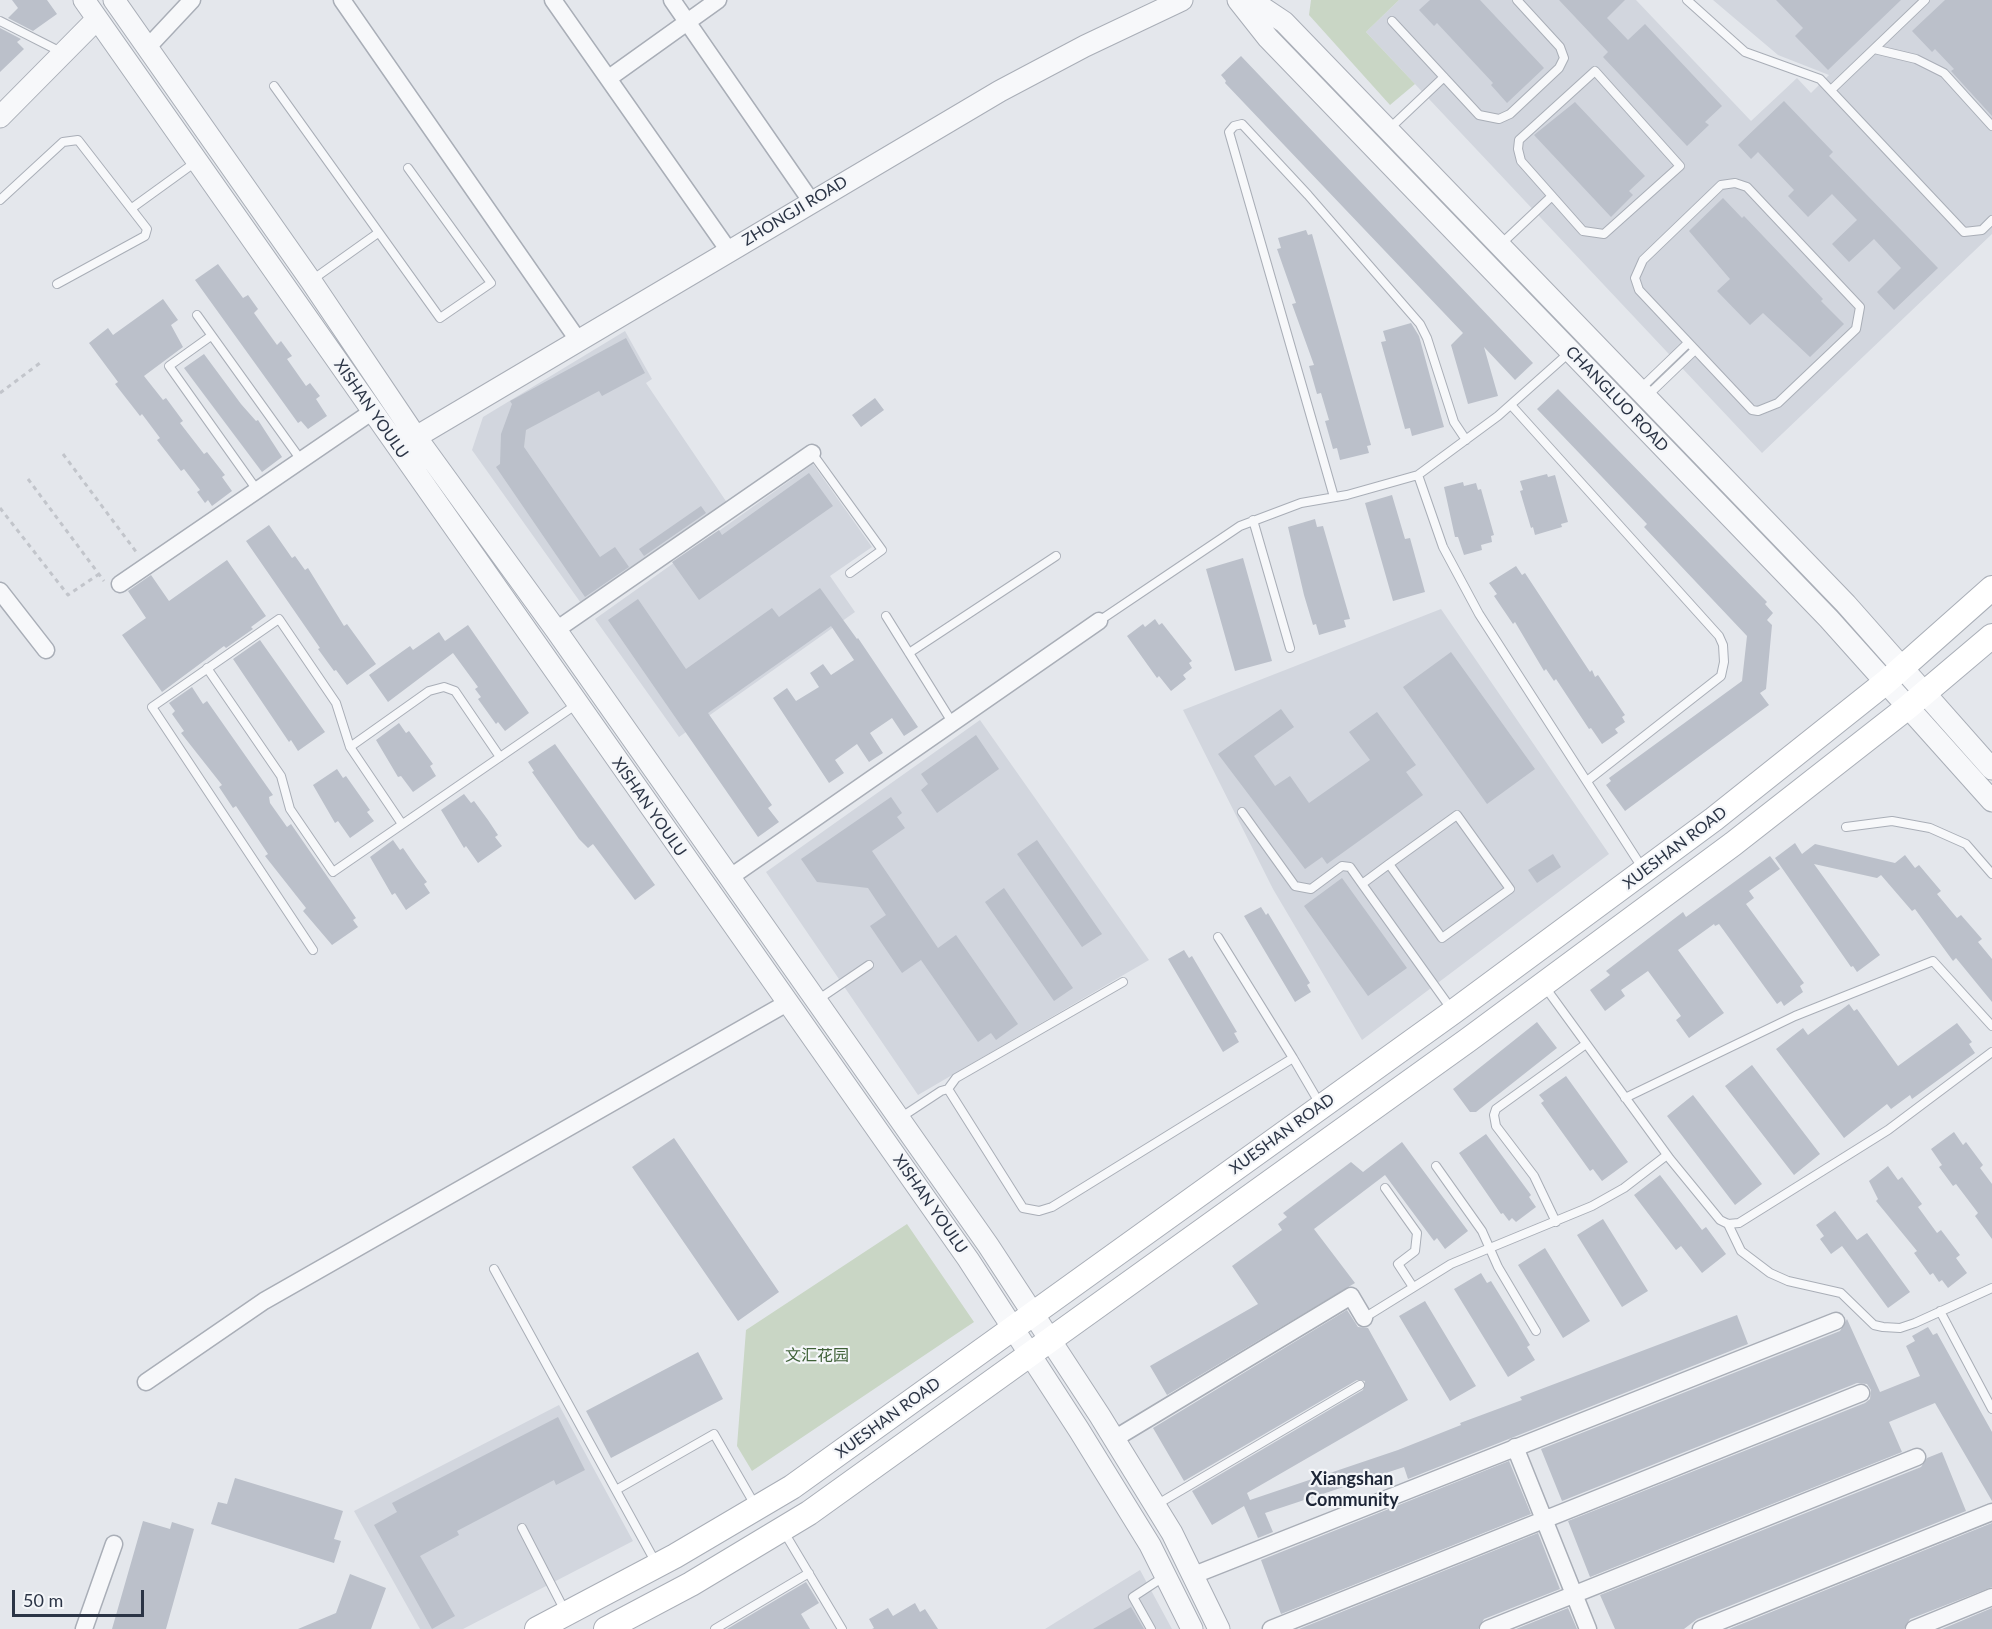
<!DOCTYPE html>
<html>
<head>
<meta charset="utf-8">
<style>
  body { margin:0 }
  #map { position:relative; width:1992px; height:1629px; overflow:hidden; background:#e4e7ec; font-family:Lato,sans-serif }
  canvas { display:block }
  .scale { position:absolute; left:12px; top:1590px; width:132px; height:27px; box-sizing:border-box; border:3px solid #2b3445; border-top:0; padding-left:8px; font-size:18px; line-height:21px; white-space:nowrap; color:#2b3445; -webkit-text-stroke:4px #f4f6f9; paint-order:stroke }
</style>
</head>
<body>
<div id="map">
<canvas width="1992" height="1629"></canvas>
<div class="scale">50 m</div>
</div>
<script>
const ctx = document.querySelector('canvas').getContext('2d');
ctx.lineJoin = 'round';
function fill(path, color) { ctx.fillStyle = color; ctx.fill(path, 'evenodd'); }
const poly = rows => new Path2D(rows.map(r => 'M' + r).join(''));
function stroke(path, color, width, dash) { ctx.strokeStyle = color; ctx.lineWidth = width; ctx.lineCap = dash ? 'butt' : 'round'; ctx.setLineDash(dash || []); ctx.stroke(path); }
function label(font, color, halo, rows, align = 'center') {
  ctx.font = font + ' Lato,"Noto Sans SC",sans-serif'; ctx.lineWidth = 4.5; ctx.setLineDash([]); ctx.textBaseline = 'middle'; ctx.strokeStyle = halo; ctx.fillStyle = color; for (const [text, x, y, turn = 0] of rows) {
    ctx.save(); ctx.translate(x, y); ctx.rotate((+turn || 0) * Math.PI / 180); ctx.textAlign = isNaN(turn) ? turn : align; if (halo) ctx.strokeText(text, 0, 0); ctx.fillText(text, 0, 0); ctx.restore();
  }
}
fill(poly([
  [1399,0,1636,0,1751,121,1797,78,1811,93,1829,75,1778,55,1713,0,1992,0,1992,234,1762,453,1366,32],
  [625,331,652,379,646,383,732,510,588,613,472,450,483,417],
  [813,464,872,547,830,576,855,612,679,737,595,619],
  [1441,609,1609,854,1362,1040,1273,889,1183,710],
  [980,720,1149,960,918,1095,766,872],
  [559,1405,633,1541,463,1629,420,1629,354,1511],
  [1140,1570,1172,1629,1045,1629]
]), '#d2d6de');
fill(poly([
  [1311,0,1399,0,1366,32,1415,84,1390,105,1309,15],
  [907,1224,974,1322,752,1471,737,1446,746,1330]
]), '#c9d6c5');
fill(poly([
  [12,0,47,0,57,14,33,31,8,18,18,8],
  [1430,0,1480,0,1544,68,1507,103,1491,85,1493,83,1437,23,1434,26,1419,10],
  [1559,0,1625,0,1607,18,1628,40,1645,24,1722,106,1705,122,1709,125,1687,146,1603,57,1608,52],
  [1776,0,1901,0,1828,70,1795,36,1803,28],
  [1945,0,1992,0,1992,116,1951,71,1954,69,1935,49,1932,52,1912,31],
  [0,28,21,39,17,42,24,49,0,72],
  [1241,56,1533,363,1515,380,1484,347,1498,396,1468,404,1451,345,1463,333,1225,83,1226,81,1221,75],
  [1784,101,1833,152,1829,156,1938,268,1894,310,1877,292,1901,268,1874,239,1849,262,1832,244,1857,220,1832,194,1808,217,1788,196,1794,190,1758,152,1751,159,1738,145],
  [1575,102,1645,176,1629,191,1633,195,1611,217,1534,135],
  [1723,198,1742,218,1744,216,1823,299,1821,301,1844,324,1810,357,1763,313,1750,325,1717,291,1730,279,1689,231],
  [1306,230,1308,235,1312,234,1371,445,1367,446,1369,453,1340,460,1337,448,1333,449,1325,421,1329,420,1321,393,1317,394,1309,366,1314,365,1292,304,1296,303,1277,249,1281,248,1278,238],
  [218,264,243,298,248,295,258,309,254,313,277,345,281,341,292,356,287,359,306,386,310,383,320,396,316,399,327,416,308,429,301,421,298,423,195,280],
  [163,299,178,320,171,325,183,347,144,376,163,400,166,398,183,421,180,423,204,454,207,452,225,475,222,477,232,491,212,506,208,500,205,503,197,492,200,490,184,469,181,471,157,440,160,438,142,414,140,416,115,384,118,382,89,343,108,328,113,335],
  [1411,323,1419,336,1444,427,1412,436,1410,428,1405,429,1381,342,1386,341,1383,331],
  [626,338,645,373,602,396,599,391,526,430,524,447,600,557,615,547,629,567,585,597,496,467,500,464,501,434,512,404,510,401],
  [204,354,241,404,256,421,258,420,282,457,262,472,184,368],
  [1558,389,1767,602,1765,604,1773,613,1767,620,1772,625,1766,689,1760,693,1769,705,1625,811,1606,785,1611,781,1609,778,1742,681,1747,636,1644,527,1647,524,1537,409],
  [875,398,884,410,861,427,852,415],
  [809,473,833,506,699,600,672,562,719,530,722,535],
  [1547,474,1548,477,1555,475,1568,522,1561,524,1562,527,1535,535,1533,527,1531,528,1520,491,1523,490,1520,481],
  [1463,482,1464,486,1476,483,1478,490,1481,489,1494,535,1491,536,1492,542,1481,545,1482,550,1464,555,1458,537,1455,537,1444,487],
  [1392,495,1405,539,1410,538,1425,592,1393,601,1365,503],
  [701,506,706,513,644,556,639,549],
  [1315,519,1317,527,1323,526,1350,619,1344,620,1346,627,1319,635,1316,624,1313,625,1304,595,1288,527],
  [269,525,292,558,295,556,305,570,308,568,344,626,347,624,376,664,347,685,336,670,334,671,318,649,320,648,246,541],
  [1243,558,1272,661,1235,671,1206,569],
  [227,560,266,616,251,627,253,629,226,648,224,646,162,692,122,635,146,618,128,591,151,575,169,601],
  [1516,566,1522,575,1525,573,1590,672,1592,670,1595,677,1598,675,1625,715,1622,717,1625,722,1615,729,1618,733,1602,744,1591,728,1589,729,1556,679,1554,681,1546,669,1544,671,1515,622,1513,624,1494,596,1497,594,1489,583],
  [820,588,857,639,858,638,918,727,904,736,892,718,870,733,883,753,869,762,857,744,835,760,844,773,829,783,773,698,787,688,796,701,819,687,810,673,823,664,831,675,854,660,831,626,708,713,772,805,768,808,779,822,758,837,608,620,638,599,686,669,772,608,779,617],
  [1155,619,1159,625,1162,623,1192,661,1189,663,1192,668,1183,675,1186,679,1171,691,1159,676,1157,678,1127,636,1143,624,1145,627],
  [468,625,529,713,505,731,498,722,496,724,478,699,481,697,475,689,478,687,453,653,388,702,369,675,410,646,413,650,439,632,445,641],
  [260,640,325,732,298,751,291,740,289,742,233,659],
  [1451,652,1535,769,1487,804,1403,687],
  [192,687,203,704,207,701,273,795,269,797,270,803,287,827,291,824,356,918,353,920,358,927,332,945,303,911,306,908,265,856,268,854,236,806,233,808,219,787,222,785,181,733,184,731,172,714,175,711,169,703],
  [1281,709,1294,727,1254,756,1275,786,1290,776,1309,803,1370,760,1349,732,1377,712,1416,765,1406,772,1423,795,1327,864,1322,857,1305,869,1218,754],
  [399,723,406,733,409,731,433,764,430,766,436,776,413,792,401,776,398,777,376,740],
  [976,735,999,769,937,813,921,790,928,784,921,774],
  [555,744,655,885,635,900,593,844,588,848,579,839,532,772,534,771,528,762],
  [337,769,343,778,346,776,370,810,367,812,374,821,350,838,338,821,335,823,313,785],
  [464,794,471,803,474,801,488,820,498,835,495,837,502,846,478,863,466,846,464,848,441,810],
  [891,797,902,813,897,817,905,828,872,851,938,948,956,935,1018,1024,996,1040,991,1033,978,1042,921,960,902,973,870,926,886,915,868,888,817,882,801,859],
  [393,840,400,850,403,848,416,867,427,882,424,884,430,893,406,910,395,893,392,895,370,857],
  [1037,840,1102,934,1082,947,1017,854],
  [1795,843,1802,854,1815,844,1895,863,1905,855,1915,868,1919,865,1941,891,1937,894,1957,918,1961,915,1982,939,1978,942,1992,959,1992,1002,1956,958,1953,961,1915,909,1912,911,1881,875,1877,878,1814,864,1880,955,1857,972,1853,966,1851,967,1775,858],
  [1553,854,1561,867,1537,883,1528,870],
  [1770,856,1780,869,1749,891,1754,898,1746,904,1804,983,1800,986,1803,992,1784,1006,1781,1001,1777,1004,1719,924,1715,926,1714,924,1678,950,1724,1013,1689,1038,1676,1020,1681,1016,1648,971,1621,990,1625,996,1605,1011,1590,990,1610,975,1606,971,1683,912,1686,917],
  [1342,878,1407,968,1368,996,1304,906],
  [1004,888,1073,988,1054,1001,985,902],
  [1261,907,1266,915,1268,913,1310,983,1307,985,1311,992,1295,1002,1244,916],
  [1184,950,1189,958,1192,956,1237,1032,1234,1033,1239,1042,1223,1052,1168,959],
  [1849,1004,1854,1011,1857,1009,1898,1066,1957,1023,1972,1042,1969,1044,1975,1053,1912,1099,1910,1095,1891,1109,1887,1104,1844,1138,1776,1049,1803,1028,1808,1035],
  [1537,1022,1557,1048,1476,1112,1470,1112,1453,1089],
  [1752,1065,1820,1154,1794,1175,1725,1086],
  [1566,1076,1628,1162,1602,1181,1593,1169,1590,1171,1541,1103,1544,1101,1539,1095],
  [1693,1095,1762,1184,1735,1205,1667,1116],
  [1954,1132,1963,1145,1966,1142,1983,1165,1980,1168,1992,1184,1992,1239,1975,1216,1978,1213,1956,1184,1953,1186,1939,1167,1942,1165,1931,1149],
  [1486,1134,1531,1195,1529,1197,1536,1207,1516,1222,1512,1218,1509,1221,1503,1213,1501,1214,1459,1153],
  [674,1138,779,1292,738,1321,632,1167],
  [1402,1142,1468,1231,1445,1249,1437,1238,1434,1241,1385,1175,1314,1229,1355,1283,1167,1395,1150,1366,1258,1304,1232,1266,1282,1230,1278,1224,1287,1217,1283,1213,1351,1162,1363,1172],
  [1888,1166,1898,1180,1902,1177,1922,1204,1918,1207,1937,1233,1941,1230,1960,1255,1956,1258,1967,1273,1948,1288,1942,1280,1939,1282,1933,1273,1930,1275,1914,1253,1917,1251,1876,1201,1878,1199,1869,1181],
  [1660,1175,1702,1230,1706,1227,1726,1254,1702,1273,1681,1246,1676,1250,1634,1195],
  [1835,1211,1857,1240,1867,1233,1910,1292,1888,1308,1842,1246,1831,1254,1820,1239,1824,1236,1816,1225],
  [1603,1219,1648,1291,1622,1307,1577,1235],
  [1545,1248,1590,1321,1563,1338,1518,1265],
  [1481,1273,1487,1283,1491,1281,1517,1323,1530,1345,1527,1347,1535,1360,1508,1377,1454,1289],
  [1425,1301,1476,1386,1450,1401,1399,1316],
  [1347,1310,1358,1327,1368,1328,1408,1400,1247,1493,1250,1500,1398,1450,1461,1425,1460,1423,1522,1400,1520,1397,1737,1315,1748,1344,1408,1479,1404,1467,1265,1513,1273,1532,1258,1538,1244,1506,1212,1525,1192,1491,1363,1390,1365,1381,1357,1380,1184,1481,1153,1428],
  [1847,1319,1880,1392,1920,1376,1906,1346,1915,1341,1912,1336,1928,1327,1933,1335,1937,1333,1992,1432,1992,1501,1935,1403,1889,1422,1902,1452,1590,1577,1568,1521,1865,1403,1870,1399,1871,1390,1867,1384,1857,1383,1562,1501,1541,1449,1840,1331],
  [698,1352,723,1399,611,1458,586,1411],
  [558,1417,585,1470,556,1485,554,1480,457,1531,459,1535,420,1556,455,1616,432,1629,374,1525,397,1512,392,1503],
  [1942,1452,1966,1511,1697,1619,1684,1629,1615,1629,1600,1595,1921,1467,1927,1458],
  [1509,1461,1531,1514,1281,1614,1261,1560],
  [235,1478,343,1511,334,1539,341,1541,334,1563,211,1524,218,1502,227,1504],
  [143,1521,170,1529,172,1522,194,1529,166,1629,112,1629],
  [1992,1523,1992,1587,1910,1619,1904,1629,1729,1629],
  [1538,1533,1560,1589,1484,1619,1478,1629,1299,1629],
  [350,1574,386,1588,371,1629,298,1629,336,1613],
  [806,1582,819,1603,801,1614,810,1629,727,1629],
  [915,1603,920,1612,925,1609,938,1629,872,1629,874,1628,869,1619,888,1608,893,1616],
  [1131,1607,1144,1629,1093,1629],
  [1568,1608,1577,1629,1516,1629],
  [1992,1608,1992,1629,1942,1629]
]), '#bbc0ca');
const service = poly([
  [1687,0,1745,52,1820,79,1964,232,1982,230,1992,220],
  [0,21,61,52],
  [1392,21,1479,115,1499,119,1510,114,1559,68,1564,58,1560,47,1517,0],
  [1874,49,1916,59,1944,73,1992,126],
  [1595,71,1680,166,1604,234,1583,231,1521,161,1518,149,1519,140,1595,71],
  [274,86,440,318,491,283,408,168],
  [1831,90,1925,0],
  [1388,130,1444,77],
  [1735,183,1747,187,1860,307,1856,329,1778,403,1758,411,1752,410,1639,290,1635,278,1643,260,1721,185,1735,183],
  [0,200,63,142,78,140,147,229,145,236,57,284],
  [132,208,197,161],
  [1500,245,1552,196],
  [312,280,378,233],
  [197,315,301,460],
  [211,336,169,366,257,490],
  [1639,390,1688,343],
  [1646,397,1695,350],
  [1511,405,1719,636,1723,645,1724,662,1721,676,1587,781],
  [812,453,882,550,850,573],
  [1418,475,1443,547,1479,614,1643,869],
  [1334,497,1229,132,1234,126,1242,124,1308,195,1420,324,1427,338,1454,422,1466,440],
  [1253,520,1290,648],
  [886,616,952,722],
  [1099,621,1240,526,1301,503,1347,495,1418,475,1498,416,1570,352],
  [909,653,1056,556],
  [207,668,281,776,290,809,333,872,577,704],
  [350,747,429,691,444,687,455,691,500,757],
  [1242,812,1295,886,1311,889,1342,866,1350,867,1362,884],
  [1457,815,1510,889,1442,938,1389,864,1457,815],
  [1846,827,1892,821,1930,828,1966,844,1992,874],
  [1389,864,1362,884,1452,1010],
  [1218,937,1293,1058],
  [313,950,152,707,279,619,336,703,350,747,402,824],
  [1545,987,1670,1159,1720,1220,1728,1224,1739,1223,1888,1130,1992,1052],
  [816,1001,869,965],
  [948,1089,956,1078,1123,982],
  [1625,1098,1795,1016,1933,961,1992,1026],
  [900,1118,941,1091,948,1089,1023,1208,1039,1211,1052,1207,1293,1058,1320,1104],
  [1436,1166,1482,1231,1498,1267,1536,1331],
  [1385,1188,1417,1233,1415,1251,1398,1264,1413,1287],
  [1556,1222,1534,1176,1496,1126,1494,1115,1496,1109,1586,1044],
  [1728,1224,1741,1251,1770,1273,1788,1281,1841,1293,1874,1325,1883,1327,1900,1328,1915,1323,1992,1288],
  [494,1269,656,1563],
  [1940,1311,1992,1409],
  [1364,1318,1451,1264,1592,1206,1624,1188,1667,1155],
  [616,1490,714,1434,755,1505],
  [1156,1505,1360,1385],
  [522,1528,566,1613],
  [784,1532,842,1629],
  [715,1629,809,1573],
  [1151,1629,1133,1597,1165,1576]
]);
const minor = poly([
  [342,0,578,340],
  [553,0,729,251],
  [672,0,811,201],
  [148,47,192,0],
  [609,78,718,0],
  [120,584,373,411],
  [0,591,46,650],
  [556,630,812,453],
  [729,878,1099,621],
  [146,1382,264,1301,787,1003],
  [1114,1439,1351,1296,1364,1318],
  [1515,1447,1588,1629],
  [1194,1575,1836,1321],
  [84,1629,114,1544],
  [1271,1629,1861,1393],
  [1488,1629,1917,1457],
  [1701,1629,1992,1512],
  [1914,1629,1992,1597]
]);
const tertiary = poly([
  [84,0,968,1259,1079,1430,1150,1545,1192,1629],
  [114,0,311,281,416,437,556,630,988,1245,1100,1416,1172,1533,1219,1629],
  [1238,0,1268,38,1829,619,1992,801],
  [1251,0,1284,22,1846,604,1992,769],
  [0,117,97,19],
  [416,437,1000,91,1085,46,1182,0]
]);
const secondary = poly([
  [537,1629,675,1556,792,1487,1453,1012,1714,819,1886,682,1992,588],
  [606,1629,691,1584,809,1513,1468,1040,1733,844,1908,707,1992,636]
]);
stroke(service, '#a9aeb7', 10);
stroke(minor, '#a9aeb7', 19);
stroke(tertiary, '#a9aeb7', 23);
stroke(secondary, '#a9aeb7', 26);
stroke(poly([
  [0,393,40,363],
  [63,454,137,553],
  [28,479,104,581],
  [0,508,68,595,99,574]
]), '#c2c5cb', 3, [4.5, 4.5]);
stroke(service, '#f7f8fa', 8);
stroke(minor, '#f7f8fa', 16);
stroke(tertiary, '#f7f8fa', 21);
stroke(secondary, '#fff', 24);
label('16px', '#2b3445', '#f4f6f9', [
  ["ZHONGJI ROAD",795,211,-31],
  ["CHANGLUO ROAD",1617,399,46],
  ["XISHAN YOULU",371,409,55],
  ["XISHAN YOULU",649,807,55],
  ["XUESHAN ROAD",1675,848,-37],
  ["XUESHAN ROAD",1282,1134,-36],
  ["XISHAN YOULU",930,1204,55],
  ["XUESHAN ROAD",888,1418,-36]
]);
label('16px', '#3f6138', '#f4f6f9', [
  ["文汇花园",817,1356]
]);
label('bold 18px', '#1d2536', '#f4f6f9', [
  ["Xiangshan",1352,1479],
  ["Community",1352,1500]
]);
</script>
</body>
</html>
